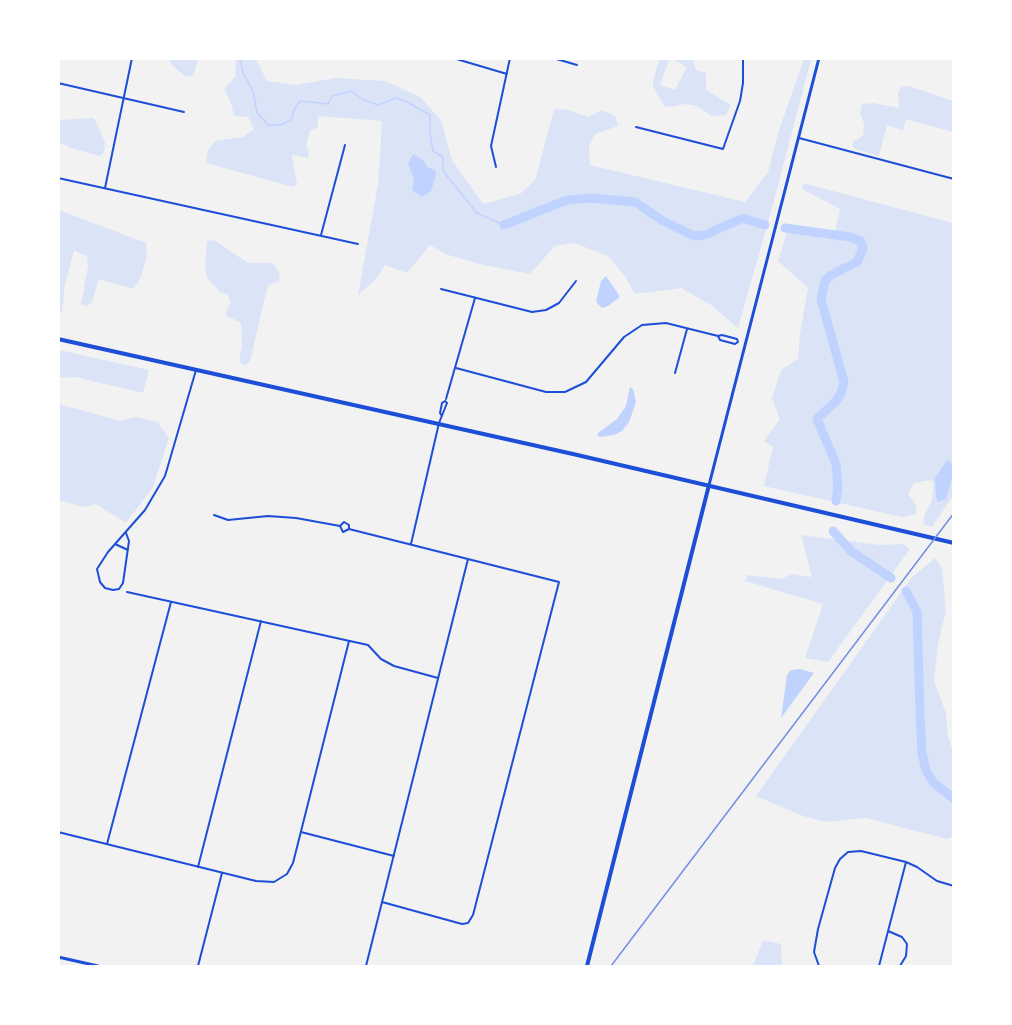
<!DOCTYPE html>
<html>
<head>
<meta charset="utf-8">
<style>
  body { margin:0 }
  #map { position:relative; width:1012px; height:1025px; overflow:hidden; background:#f2f2f2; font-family:Karla,sans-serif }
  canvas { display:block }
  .frame { position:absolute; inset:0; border:60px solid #fff; pointer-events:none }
</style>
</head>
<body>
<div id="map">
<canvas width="1012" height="1025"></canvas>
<div class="frame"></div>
</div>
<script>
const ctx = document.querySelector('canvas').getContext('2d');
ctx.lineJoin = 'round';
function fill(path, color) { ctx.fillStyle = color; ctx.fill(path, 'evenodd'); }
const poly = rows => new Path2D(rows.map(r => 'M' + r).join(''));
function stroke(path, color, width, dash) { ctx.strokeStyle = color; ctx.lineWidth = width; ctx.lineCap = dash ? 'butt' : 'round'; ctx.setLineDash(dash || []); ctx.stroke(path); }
fill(poly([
  [663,58,669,60,660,85,675,90,687,67,673,59,693,59,696,70,706,73,706,90,731,105,726,115,712,116,696,106,685,104,670,107,664,106,653,86,653,81,659,60],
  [168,59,198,59,193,76,185,76,173,66],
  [237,59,256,59,267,81,296,85,335,78,385,81,420,97,441,120,452,160,483,204,520,194,535,180,554,110,564,109,589,117,601,110,615,116,618,126,595,134,589,145,590,165,745,202,768,172,779,130,804,59,811,60,769,219,738,328,711,305,681,288,635,294,625,276,608,256,574,243,555,246,530,274,479,264,445,254,430,245,407,273,385,265,377,278,358,295,378,184,382,121,318,116,318,127,310,131,306,145,309,152,308,158,292,155,297,184,293,187,206,163,208,150,215,141,243,137,254,129,248,117,234,116,231,103,224,89,236,76,235,67],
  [909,86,953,101,953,132,906,119,903,131,887,125,879,156,855,149,852,145,854,141,863,136,864,124,860,113,862,104,873,103,899,108,898,94,901,87],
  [94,118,105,142,104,152,100,156,71,148,59,142,59,120],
  [803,183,953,223,953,496,932,527,923,524,925,514,931,503,934,484,931,480,914,483,908,494,916,505,916,514,902,517,764,486,773,447,764,441,780,419,772,398,781,370,798,359,800,334,808,288,778,261,787,232,834,238,840,209,802,189],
  [59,210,146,243,147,256,140,279,133,289,99,279,92,302,87,306,81,305,88,266,87,256,74,251,65,284,62,312,59,312],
  [214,240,248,263,273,263,280,274,279,281,268,285,250,361,245,366,239,362,242,345,241,323,225,315,231,302,227,294,221,293,207,278,205,265,207,241],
  [59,350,149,370,143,393,75,377,59,378],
  [59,402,62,405,121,421,136,417,157,422,169,438,153,487,126,523,96,504,83,507,59,500],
  [801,535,880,545,903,544,910,549,828,662,805,658,823,604,745,581,747,575,781,579,792,574,812,577],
  [935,558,942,568,946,611,938,644,934,681,946,713,948,736,953,752,953,836,947,839,866,818,826,822,803,816,756,796,912,577],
  [763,940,781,944,782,966,753,966]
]), '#dbe4f7');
fill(poly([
  [413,154,424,161,427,167,435,170,436,175,431,191,422,197,412,190,414,180,408,163],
  [606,276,619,295,619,298,608,306,602,308,596,302,601,281],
  [630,387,633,389,636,402,629,422,622,431,614,435,600,437,597,435,598,433,617,419,626,406],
  [947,460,953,464,953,474,946,499,938,502,936,497,935,478],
  [800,669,814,673,781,718,787,675,791,670]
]), '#bfd3fe');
stroke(poly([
  [240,58,243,73,253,91,257,113,268,125,281,125,292,119,294,110,300,101,328,104,332,96,351,91,364,100,378,105,396,98,407,102,430,115,430,134,433,151,443,157,443,171,477,213,504,225]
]), '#bfd3fe', 1.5);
stroke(poly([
  [504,225,567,200,591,198,635,202,663,221,694,236,705,235,743,218,765,225],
  [785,228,850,237,860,241,863,248,857,262,831,275,825,281,821,299,844,382,841,393,836,401,817,419,836,464,838,487,836,501],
  [833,531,851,551,891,578],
  [906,591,917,612,920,713,922,753,926,770,933,782,954,799]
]), '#bfd3fe', 9);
stroke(poly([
  [453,58,507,74],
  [553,58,577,65],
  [58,83,184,112],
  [636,127,723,149,740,101,743,83,743,58],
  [799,138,954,179],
  [496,167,491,146,510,58],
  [58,178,358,244],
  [105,188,132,58],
  [321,235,345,145],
  [441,289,532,312,546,310,559,303,576,281],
  [722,335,737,339,738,342,735,344,720,340,718,336,722,335],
  [456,368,546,392,565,392,586,382,624,337,642,325,666,323,718,336],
  [675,373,687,329],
  [446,399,475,298],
  [214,515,228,520,268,516,296,518,340,526,344,522,349,525,349,529,343,532,340,526],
  [349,529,559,582,473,915,468,923,462,924,382,902],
  [126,533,129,541,123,583,119,589,113,590,105,588,100,582,97,569,108,552,145,510,165,476,196,370],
  [115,544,128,550],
  [411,544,439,423,447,403,445,401,442,403,440,413,442,416],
  [127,592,368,645,381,659,394,666,438,678],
  [58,832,256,881,274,882,287,874,293,863,349,641],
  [301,832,394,856],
  [107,844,171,602],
  [198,867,261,621],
  [888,931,902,937,907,944,906,956,900,966],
  [198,966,222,873],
  [366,966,468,559],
  [819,966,814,952,818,929,835,868,840,859,848,852,861,851,906,862,917,867,937,881,954,886],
  [879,966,906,862]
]), '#1d4ed8', 2);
stroke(poly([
  [709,485,819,58],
  [58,957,98,966]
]), '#1d4ed8', 3);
stroke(poly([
  [58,339,573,454,954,543],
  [587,966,709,485]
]), '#1d4ed8', 4);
stroke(poly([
  [611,966,954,513]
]), '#7290e2', 1.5);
</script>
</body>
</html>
